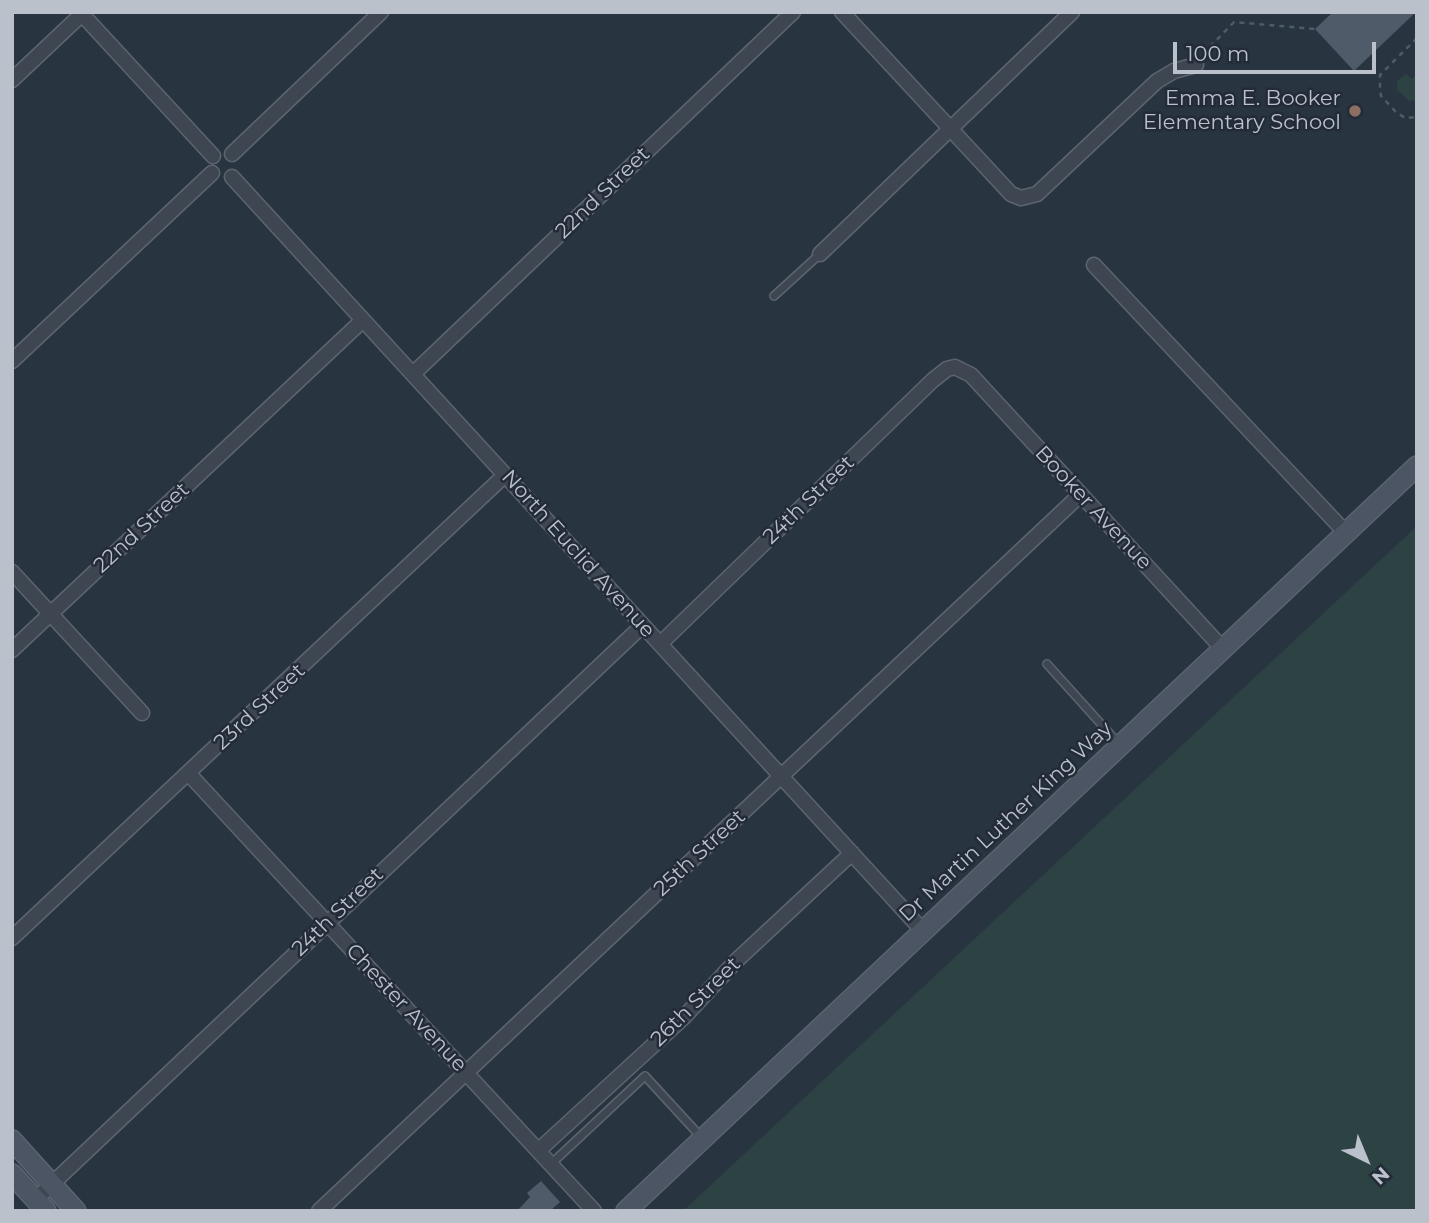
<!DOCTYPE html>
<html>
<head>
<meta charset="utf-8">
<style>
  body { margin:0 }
  #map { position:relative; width:1429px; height:1223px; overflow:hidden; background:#293441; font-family:Montserrat,sans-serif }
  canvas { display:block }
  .frame { position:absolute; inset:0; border:14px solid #bbc1cb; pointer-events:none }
  .north { position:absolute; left:1331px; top:1125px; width:70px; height:70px; -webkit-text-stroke:5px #222b37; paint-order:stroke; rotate:137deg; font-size:19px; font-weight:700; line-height:28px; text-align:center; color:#bbc1cb }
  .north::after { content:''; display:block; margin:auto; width:24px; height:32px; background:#bbc1cb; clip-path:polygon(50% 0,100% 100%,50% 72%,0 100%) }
  .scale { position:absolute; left:1173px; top:42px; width:203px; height:32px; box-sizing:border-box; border:4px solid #bbc1cb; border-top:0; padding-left:9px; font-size:21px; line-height:24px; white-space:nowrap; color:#bbc1cb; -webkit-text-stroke:5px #222b37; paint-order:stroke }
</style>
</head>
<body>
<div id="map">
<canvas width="1429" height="1223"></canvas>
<div class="frame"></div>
<div class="north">N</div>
<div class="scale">100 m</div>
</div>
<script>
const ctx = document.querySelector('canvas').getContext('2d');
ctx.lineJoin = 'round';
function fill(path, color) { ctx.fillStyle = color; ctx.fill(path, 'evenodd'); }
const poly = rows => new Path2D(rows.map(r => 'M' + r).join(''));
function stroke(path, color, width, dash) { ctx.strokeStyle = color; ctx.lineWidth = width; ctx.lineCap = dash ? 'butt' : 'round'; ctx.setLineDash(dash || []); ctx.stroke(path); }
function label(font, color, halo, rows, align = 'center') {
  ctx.font = font + ' Montserrat,sans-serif'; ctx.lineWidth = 5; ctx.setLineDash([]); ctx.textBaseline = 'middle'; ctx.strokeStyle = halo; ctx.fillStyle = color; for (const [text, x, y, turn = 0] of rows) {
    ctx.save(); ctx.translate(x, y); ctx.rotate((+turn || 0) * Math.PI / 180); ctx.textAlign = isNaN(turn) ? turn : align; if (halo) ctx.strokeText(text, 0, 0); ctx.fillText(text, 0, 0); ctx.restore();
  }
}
fill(poly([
  [1406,74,1412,79,1417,74,1417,100,1409,101,1397,90,1397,81],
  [1417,526,1417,1211,683,1211]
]), '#2c4243');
fill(poly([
  [1333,12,1416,12,1354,71,1315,29],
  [541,1181,560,1202,550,1211,517,1211,530,1197,527,1193]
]), '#505b6a');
const lane = poly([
  [774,296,820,254],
  [1047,664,1120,745],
  [551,1164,645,1076,702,1138]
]);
const street = poly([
  [80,12,213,156],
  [842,12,1011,194,1021,198,1037,194,1157,81,1174,71,1196,65],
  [12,80,82,14],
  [232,154,381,12],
  [232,177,923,931],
  [820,254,1072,12],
  [1094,265,1346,533],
  [12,361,212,173],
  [414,373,793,12],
  [12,572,142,713],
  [660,644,933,380,947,369,955,367,971,375,1223,649],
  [12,650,363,320],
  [189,774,594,1211],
  [12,938,505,475],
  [539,1150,684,1017,737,960,852,853],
  [36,1199,642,626],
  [319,1211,1080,495]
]);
const secondary = poly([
  [12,1140,76,1211],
  [12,1174,46,1211],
  [626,1211,1417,466]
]);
stroke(lane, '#5c646f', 10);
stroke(street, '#5c646f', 17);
stroke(secondary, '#5c646f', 22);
stroke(poly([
  [1417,38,1380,75,1380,87,1381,96,1396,112,1405,118,1417,117],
  [1203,54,1234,22,1315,29]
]), '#4c5e61', 2.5, [5, 5]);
stroke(lane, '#3d4651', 7);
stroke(street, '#3d4651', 14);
stroke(secondary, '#4c5564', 19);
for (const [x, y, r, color] of [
  [1355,111,7,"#8d6e63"]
]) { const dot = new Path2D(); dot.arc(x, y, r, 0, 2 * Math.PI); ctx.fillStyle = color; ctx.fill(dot); stroke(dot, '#222b37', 2.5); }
label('21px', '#bbc1cb', '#222b37', [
  ["Emma E. Booker",1341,99],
  ["Elementary School",1341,123]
], 'right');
label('21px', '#bbc1cb', '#222b37', [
  ["22nd Street",603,193,-44],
  ["24th Street",809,500,-44],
  ["Booker Avenue",1093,508,47],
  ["22nd Street",142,528,-43],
  ["North Euclid Avenue",578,554,48],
  ["23rd Street",260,707,-43],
  ["Dr Martin Luther King Way",1006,822,-43],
  ["25th Street",700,853,-43],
  ["24th Street",338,912,-44],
  ["26th Street",696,1002,-45],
  ["Chester Avenue",406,1008,47]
]);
</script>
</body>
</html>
